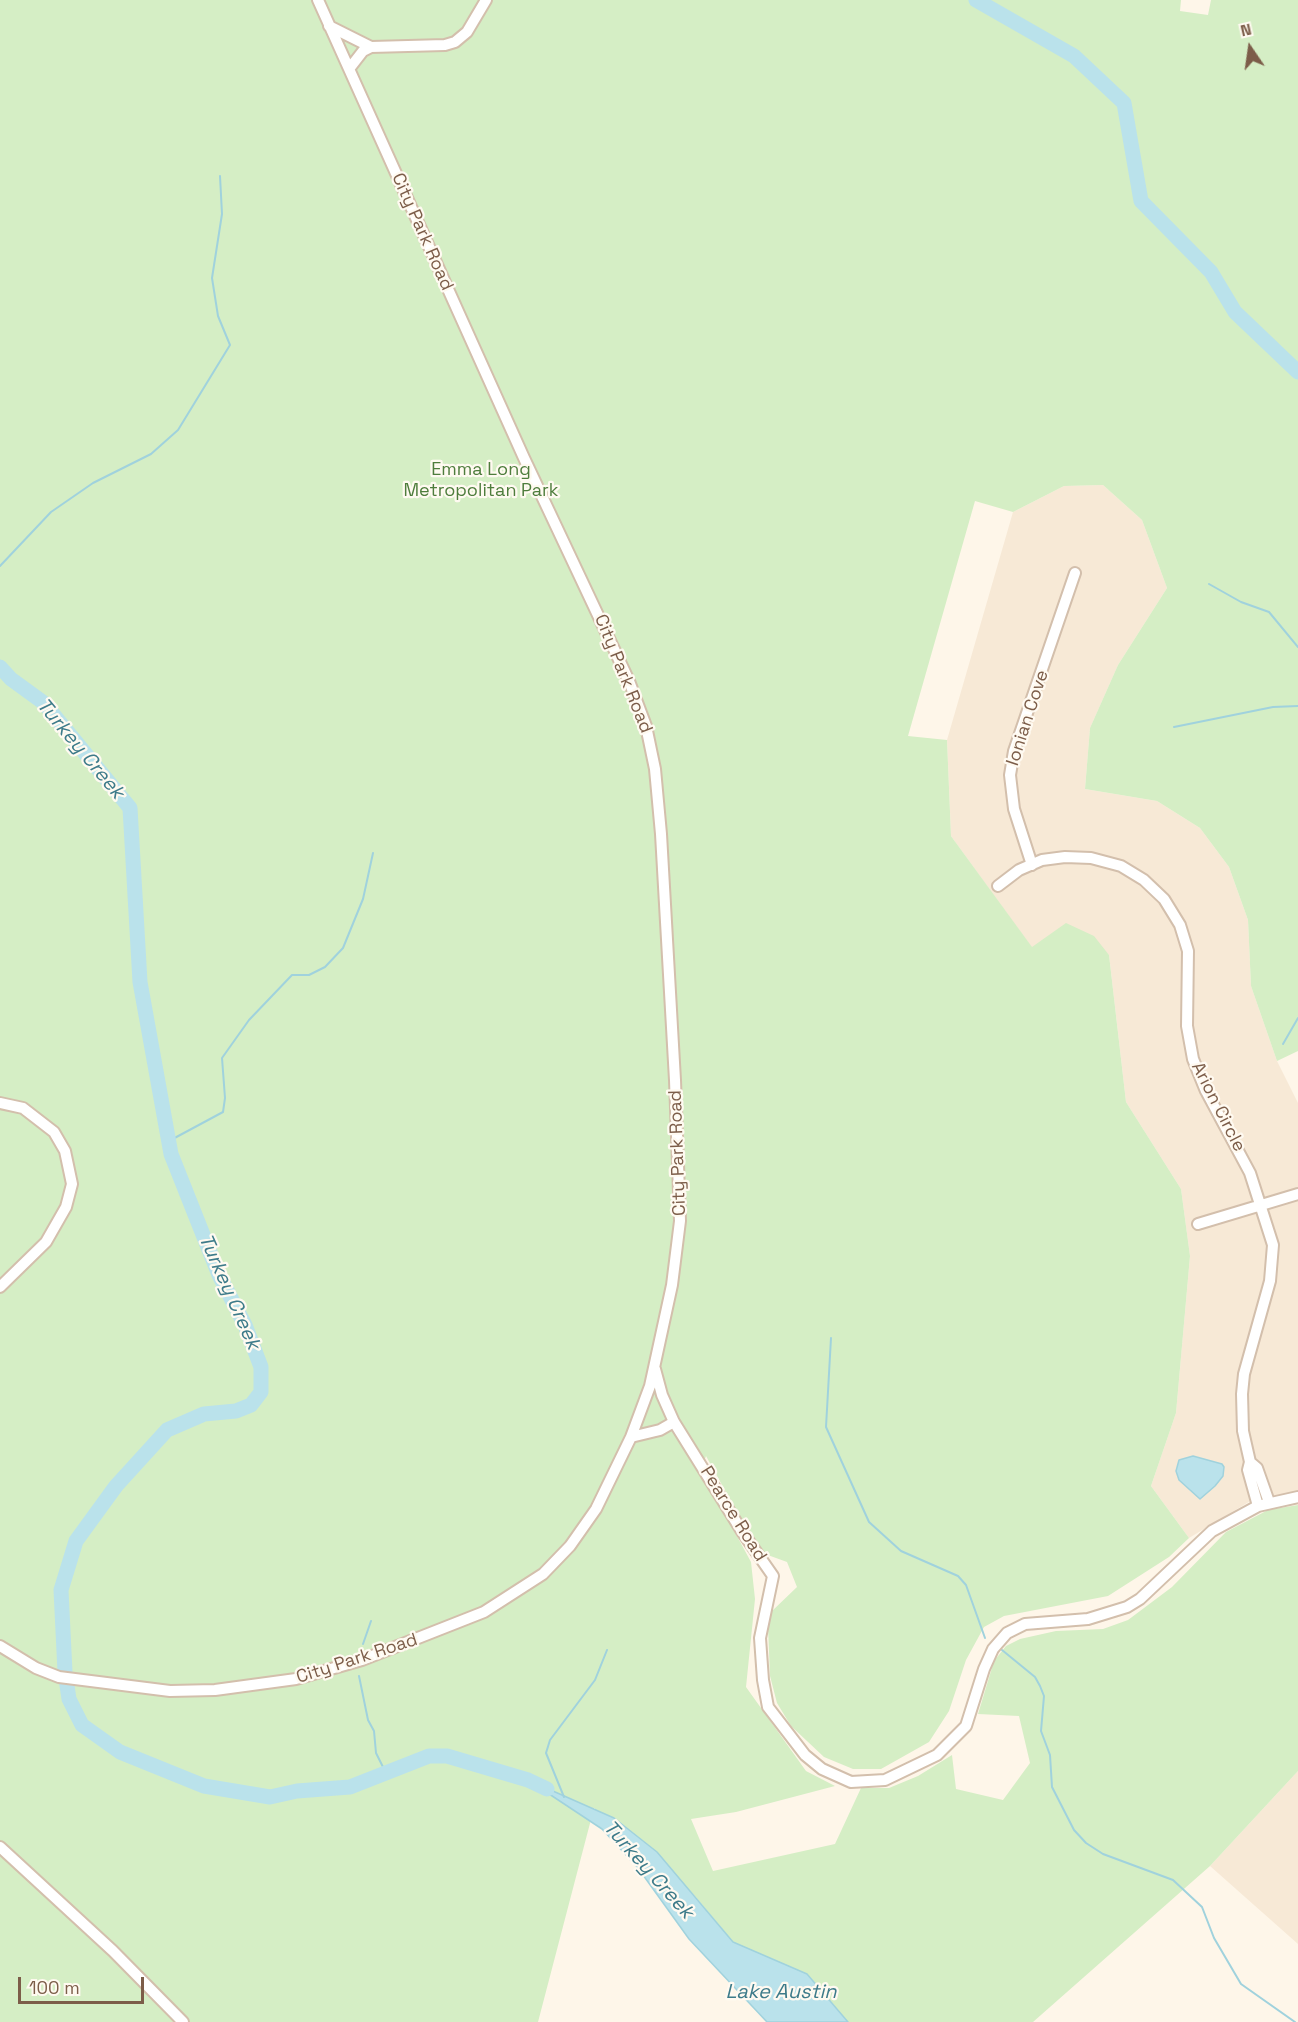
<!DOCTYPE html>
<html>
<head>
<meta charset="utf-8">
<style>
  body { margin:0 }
  #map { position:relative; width:1298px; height:2022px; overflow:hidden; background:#fef6e9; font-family:"Space Grotesk",sans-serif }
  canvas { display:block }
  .north { position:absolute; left:1220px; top:18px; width:60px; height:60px; -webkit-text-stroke:4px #fffaf1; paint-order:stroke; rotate:347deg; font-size:16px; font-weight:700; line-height:24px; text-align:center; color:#7c5d49 }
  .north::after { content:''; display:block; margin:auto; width:21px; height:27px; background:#7c5d49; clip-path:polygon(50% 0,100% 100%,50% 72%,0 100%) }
  .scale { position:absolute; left:18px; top:1977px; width:126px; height:27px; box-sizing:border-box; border:3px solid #7c5d49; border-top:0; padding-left:8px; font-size:18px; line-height:21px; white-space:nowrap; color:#7c5d49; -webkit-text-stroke:4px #fffaf1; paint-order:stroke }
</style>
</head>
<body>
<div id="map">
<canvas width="1298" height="2022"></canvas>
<div class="north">N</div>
<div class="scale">100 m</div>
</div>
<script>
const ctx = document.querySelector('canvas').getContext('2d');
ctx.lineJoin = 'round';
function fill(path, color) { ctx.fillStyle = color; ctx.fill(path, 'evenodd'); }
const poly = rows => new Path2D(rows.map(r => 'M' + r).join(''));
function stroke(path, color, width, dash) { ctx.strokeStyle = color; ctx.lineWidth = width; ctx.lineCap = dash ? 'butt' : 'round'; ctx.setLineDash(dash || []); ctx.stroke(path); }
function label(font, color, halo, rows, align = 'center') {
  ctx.font = font + ' "Space Grotesk",sans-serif'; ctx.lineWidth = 4.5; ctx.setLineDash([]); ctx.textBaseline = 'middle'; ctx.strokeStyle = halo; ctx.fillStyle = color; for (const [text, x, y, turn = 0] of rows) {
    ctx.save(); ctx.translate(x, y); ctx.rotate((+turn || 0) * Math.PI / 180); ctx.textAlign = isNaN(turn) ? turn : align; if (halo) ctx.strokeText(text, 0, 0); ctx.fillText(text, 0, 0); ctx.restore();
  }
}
fill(poly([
  [1103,485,1142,520,1167,588,1118,665,1090,728,1085,789,1157,801,1200,828,1229,867,1248,920,1251,986,1277,1061,1298,1103,1298,1492,1252,1500,1189,1538,1151,1486,1176,1413,1190,1256,1181,1189,1126,1102,1109,955,1066,924,1032,948,951,836,947,740,1013,512,1064,486],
  [1298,1771,1298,1944,1210,1866]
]), '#f7e9d6');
fill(poly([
  [0,0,1181,0,1180,11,1208,15,1211,0,1298,0,1298,1051,1277,1061,1251,986,1248,920,1229,867,1200,828,1157,801,1085,789,1090,728,1118,665,1167,588,1142,520,1103,485,1064,486,1013,512,975,501,908,736,947,740,951,836,1032,947,1066,923,1094,936,1109,955,1126,1102,1181,1189,1190,1256,1176,1413,1151,1486,1189,1538,1169,1557,1108,1596,1004,1616,984,1627,966,1660,949,1711,929,1742,881,1769,853,1769,824,1757,791,1726,777,1703,770,1676,768,1627,771,1612,797,1587,787,1562,765,1554,743,1523,706,1456,701,1470,751,1562,755,1599,746,1687,806,1771,835,1786,736,1812,691,1819,713,1871,835,1844,861,1788,889,1788,918,1776,952,1755,956,1789,1003,1800,1030,1763,1019,1716,978,1714,994,1661,1006,1646,1020,1639,1056,1631,1103,1629,1128,1620,1172,1587,1226,1532,1268,1510,1298,1505,1298,1771,1210,1866,1033,2022,848,2022,807,1974,733,1942,694,1895,594,1808,538,2022,0,2022]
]), '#d5eec5');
const water = poly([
  [1193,1456,1222,1464,1224,1467,1223,1476,1215,1486,1200,1499,1179,1480,1176,1471,1179,1460,1193,1456],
  [528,1780,614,1818,657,1852,733,1942,807,1974,848,2022,767,2022,689,1939,638,1868,602,1829,528,1780]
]);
fill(water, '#bae2eb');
stroke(water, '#a0d2dd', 1.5);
stroke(poly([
  [0,566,51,512,93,483,151,454,178,430,230,345,218,316,212,278,222,214,220,176],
  [1209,584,1241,602,1269,612,1298,647],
  [1174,727,1273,707,1298,706],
  [1283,1044,1298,1018],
  [169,1141,223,1112,225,1098,222,1058,249,1020,292,975,309,975,325,967,343,948,363,899,373,853],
  [831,1338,826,1427,869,1522,901,1551,958,1576,966,1585,985,1638],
  [363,1644,371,1621],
  [1002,1650,1035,1677,1040,1686,1044,1696,1041,1731,1050,1755,1052,1787,1074,1830,1086,1843,1103,1854,1173,1880,1202,1907,1214,1938,1241,1984,1295,2022],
  [359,1676,368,1720,374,1731,376,1753,386,1773],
  [564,1797,546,1753,550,1740,595,1680,607,1650]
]), '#a0d2dd', 2);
stroke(poly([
  [976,0,1074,56,1124,103,1141,201,1211,272,1235,312,1298,372],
  [0,667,11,679,44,703,130,808,140,982,171,1154,219,1275,245,1325,261,1367,261,1392,251,1405,236,1411,204,1414,167,1430,116,1486,76,1541,61,1590,65,1672,69,1699,82,1725,120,1752,204,1786,270,1797,297,1791,350,1787,429,1756,447,1756,528,1780,547,1789]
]), '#bae2eb', 15);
const minor = poly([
  [329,26,371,47,445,45,455,42,467,32,486,0],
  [349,69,363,51,371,47],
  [1032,865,1014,809,1010,775,1014,751,1075,573],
  [998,886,1019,870,1042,860,1065,857,1091,858,1121,866,1144,880,1164,899,1180,925,1188,951,1187,1026,1193,1059,1206,1091,1250,1173,1273,1245,1270,1281,1244,1374,1242,1394,1243,1431,1250,1462,1248,1470,1258,1506],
  [0,1103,23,1108,54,1132,65,1151,72,1184,66,1207,46,1242,0,1287],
  [1198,1224,1298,1194],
  [655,1369,662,1395,674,1422,743,1533,773,1576,760,1638,763,1680,768,1707,805,1755,822,1769,851,1782,885,1780,937,1755,966,1726,984,1669,993,1649,1007,1633,1025,1624,1088,1619,1127,1607,1140,1599,1212,1531,1258,1506,1298,1497],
  [631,1437,660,1430,674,1422],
  [1250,1462,1257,1468,1269,1502],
  [0,1646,36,1668,59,1677,170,1691,215,1690,296,1679,362,1660,484,1612,543,1574,570,1546,596,1509,631,1437,650,1386,672,1285,680,1221,675,1080,661,834,655,769,646,726,629,681,524,458,318,0],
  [0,1847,113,1951,183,2022]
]);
stroke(minor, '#d3bfac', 14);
stroke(minor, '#fff', 10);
label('18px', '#7c5d49', '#fffaf1', [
  ["City Park Road",422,232,66],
  ["City Park Road",623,674,68],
  ["Ionian Cove",1028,718,-72],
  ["Arion Circle",1218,1107,63],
  ["City Park Road",678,1153,-92],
  ["Pearce Road",733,1514,58],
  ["City Park Road",357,1659,-18]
]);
label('18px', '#4e7d3c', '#fffaf1', [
  ["Emma Long",481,470],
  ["Metropolitan Park",481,491]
]);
label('italic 20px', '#3d7b8a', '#fffaf1', [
  ["Turkey Creek",80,749,50],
  ["Turkey Creek",229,1292,66],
  ["Turkey Creek",648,1870,48],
  ["Lake Austin",781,1993]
]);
</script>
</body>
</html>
